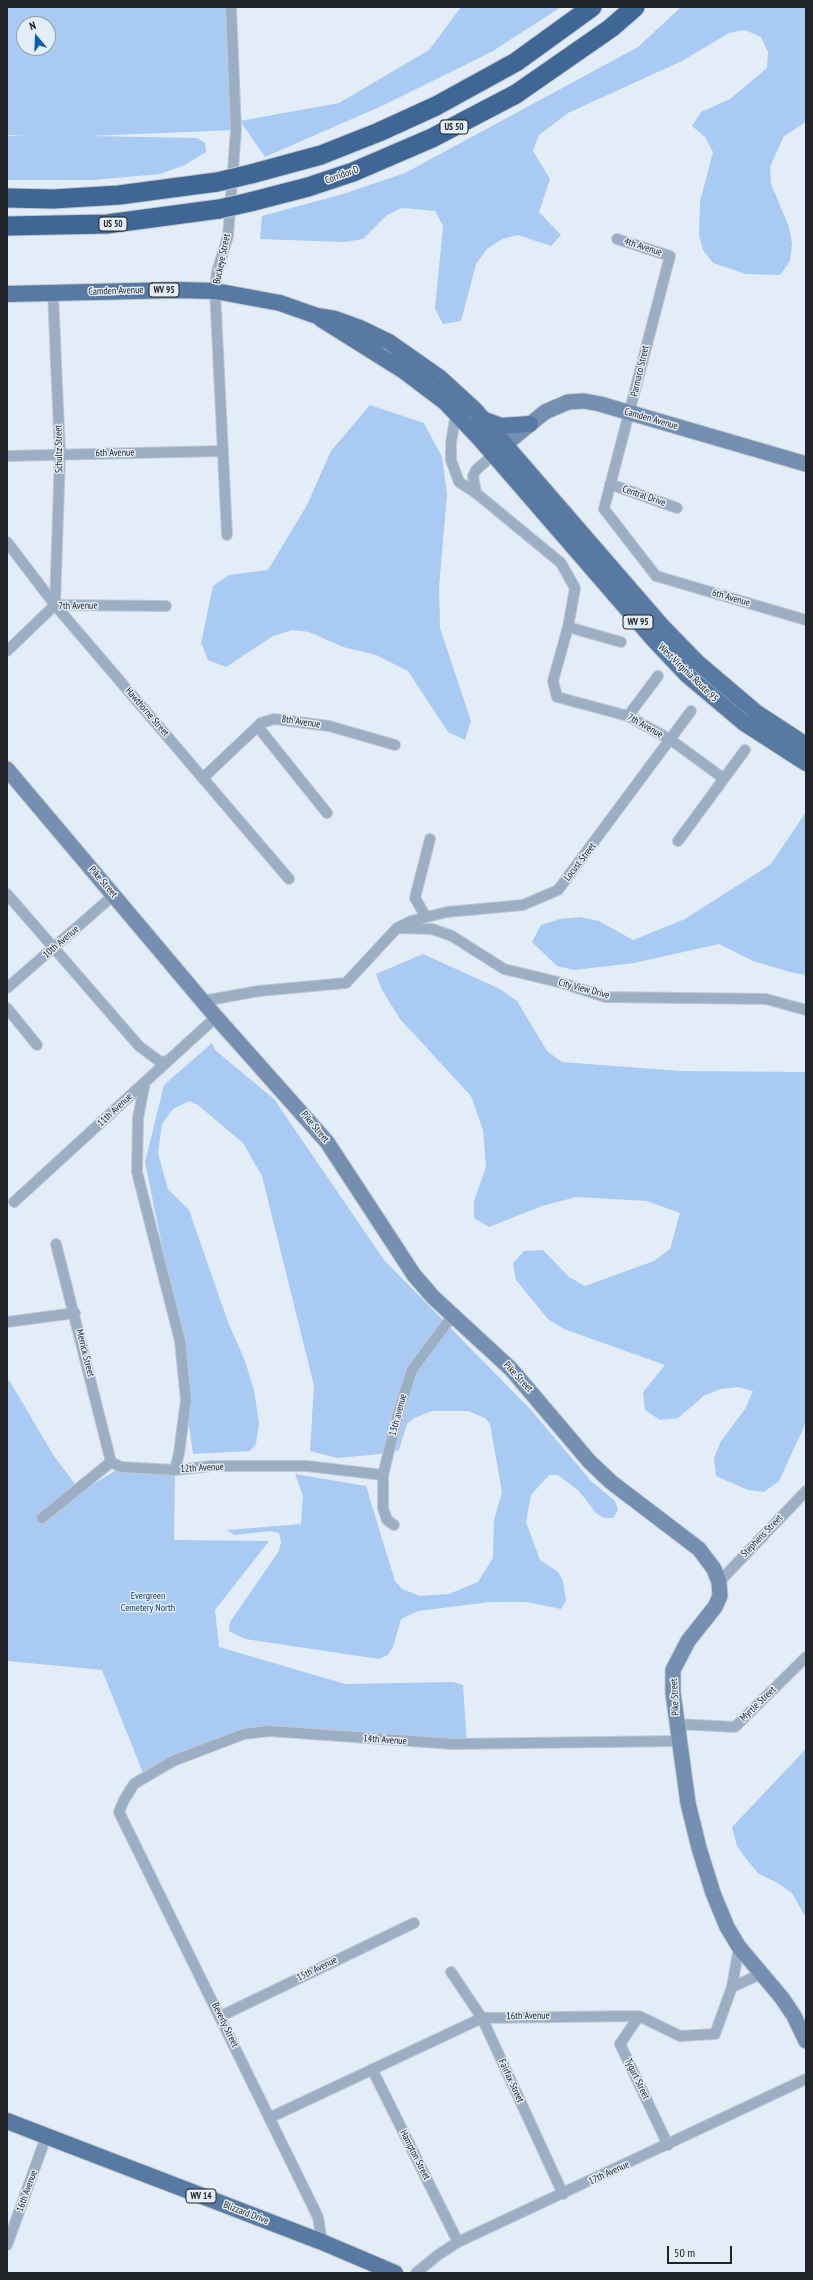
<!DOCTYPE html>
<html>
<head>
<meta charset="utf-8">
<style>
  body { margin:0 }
  #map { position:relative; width:813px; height:2280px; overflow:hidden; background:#e3edf8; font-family:"PT Sans Narrow",sans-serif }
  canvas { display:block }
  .frame { position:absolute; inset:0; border:8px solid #202428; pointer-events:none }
  .north { position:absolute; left:16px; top:16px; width:40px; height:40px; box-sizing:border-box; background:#e3edf8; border:1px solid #959da5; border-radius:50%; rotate:341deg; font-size:11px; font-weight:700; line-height:16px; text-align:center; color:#202428 }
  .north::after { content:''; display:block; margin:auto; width:14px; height:18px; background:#095eac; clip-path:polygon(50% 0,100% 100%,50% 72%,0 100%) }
  .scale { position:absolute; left:667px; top:2246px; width:65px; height:18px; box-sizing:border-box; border:2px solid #202428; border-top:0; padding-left:5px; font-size:12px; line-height:14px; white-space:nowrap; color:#202428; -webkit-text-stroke:3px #e3edf8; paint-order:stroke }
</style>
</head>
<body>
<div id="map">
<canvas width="813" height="2280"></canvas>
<div class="frame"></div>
<div class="north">N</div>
<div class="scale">50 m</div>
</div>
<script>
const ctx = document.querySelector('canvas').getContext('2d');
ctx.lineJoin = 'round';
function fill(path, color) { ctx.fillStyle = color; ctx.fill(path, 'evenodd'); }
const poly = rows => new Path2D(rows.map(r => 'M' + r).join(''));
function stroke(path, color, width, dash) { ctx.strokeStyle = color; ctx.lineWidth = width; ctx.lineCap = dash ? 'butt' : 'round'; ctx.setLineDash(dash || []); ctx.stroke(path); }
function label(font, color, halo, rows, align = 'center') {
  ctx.font = font + ' "PT Sans Narrow",sans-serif'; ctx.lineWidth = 3; ctx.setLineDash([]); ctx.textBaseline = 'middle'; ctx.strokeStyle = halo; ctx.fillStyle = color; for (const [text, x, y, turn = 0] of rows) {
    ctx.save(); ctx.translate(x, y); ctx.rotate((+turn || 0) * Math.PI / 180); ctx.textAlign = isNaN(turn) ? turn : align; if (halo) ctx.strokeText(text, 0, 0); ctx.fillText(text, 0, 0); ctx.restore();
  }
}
fill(poly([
  [7,7,233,7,236,130,89,136,197,138,205,143,206,152,185,165,160,174,93,180,7,180,7,136,25,136,7,135],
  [24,24,48,24,48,48,24,48],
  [461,7,561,7,493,51,384,105,265,157,240,121,339,103,429,50],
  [681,7,806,7,806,122,784,136,770,167,771,184,789,227,792,244,790,261,780,275,746,274,713,263,703,250,699,235,700,202,713,152,705,137,692,126,701,112,730,99,767,68,768,52,761,37,745,30,729,33,682,61,568,113,539,135,533,151,550,179,539,212,561,235,551,246,518,235,502,239,487,249,476,264,461,321,443,324,435,309,443,226,435,211,402,208,387,215,363,239,344,242,260,239,262,216,343,194,405,173,638,47],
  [370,405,424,423,442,457,447,494,439,587,440,628,471,721,465,740,448,732,408,671,376,655,343,647,309,632,292,630,273,636,226,667,208,660,201,643,213,586,229,575,268,570,307,505,331,451],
  [806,812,806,975,790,972,753,961,719,944,634,963,574,970,557,966,532,942,541,925,560,919,580,917,599,921,633,940,685,919,771,864],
  [423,954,500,989,517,1001,547,1051,562,1062,680,1071,806,1072,806,1417,804,1427,779,1481,764,1492,748,1490,716,1476,714,1458,721,1441,745,1409,753,1391,738,1387,721,1389,705,1395,678,1418,660,1420,645,1410,643,1392,665,1365,564,1329,548,1319,516,1280,513,1263,524,1251,543,1250,569,1277,585,1286,654,1261,670,1249,680,1213,647,1201,576,1197,542,1206,489,1227,474,1218,474,1201,486,1167,483,1130,471,1096,400,1019,382,990,376,974],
  [212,1043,215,1050,274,1099,384,1260,530,1409,591,1481,615,1501,618,1510,613,1518,604,1518,596,1513,579,1491,558,1475,549,1475,531,1495,526,1522,540,1560,558,1572,563,1581,566,1601,561,1609,527,1602,490,1602,418,1611,401,1619,393,1647,388,1655,379,1659,245,1639,229,1631,230,1622,279,1551,281,1542,279,1533,271,1531,234,1535,227,1530,301,1524,303,1496,295,1474,366,1486,395,1581,402,1589,420,1596,449,1594,478,1582,493,1558,494,1520,502,1492,490,1424,485,1418,468,1411,432,1411,414,1418,407,1424,399,1450,391,1453,337,1458,310,1451,314,1386,262,1176,243,1143,198,1105,189,1101,173,1109,162,1124,158,1153,168,1189,189,1210,228,1322,245,1361,254,1390,259,1423,256,1444,250,1451,193,1454,166,1266,145,1162,164,1085],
  [7,1380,9,1380,54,1456,81,1492,121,1467,175,1470,174,1540,269,1541,215,1610,219,1647,345,1684,453,1682,463,1685,467,1744,244,1734,145,1778,102,1670,7,1661],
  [806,1749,806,1918,792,1893,776,1882,759,1874,747,1860,737,1846,732,1827]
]), '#a9caf2');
const street = poly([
  [617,239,670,256,604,509,656,576,806,620],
  [53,293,60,454,55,605],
  [456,413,451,443,451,460,459,482,476,493],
  [494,454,476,470,473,476,476,493,561,563,575,588,568,627,553,681,557,697,628,716,671,740,723,778],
  [7,456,222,451],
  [610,484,677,508],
  [227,535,215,291,217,272,228,236,236,130,231,7],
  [7,542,55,605,289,879],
  [568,627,621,642],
  [7,651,55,605,166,606],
  [628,716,658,676],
  [258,727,327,813],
  [203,778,261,723,274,719,329,726,395,745],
  [678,841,745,750],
  [7,894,139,1046,159,1061,167,1062],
  [426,917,415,898,430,839],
  [398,928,432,929,452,936,504,969,562,983,605,997,766,999,806,1010],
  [7,988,114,895],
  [203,1001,259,991,346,983,397,928,411,921,447,912,523,905,558,890,691,711],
  [7,1008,37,1045],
  [145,1082,138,1118,137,1172,180,1341,186,1400,179,1453,175,1470],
  [14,1202,216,1017],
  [56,1244,111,1462],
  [7,1322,75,1313],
  [42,1518,111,1462,121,1467,175,1470,212,1466,307,1466,383,1475],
  [394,1525,387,1520,383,1508,383,1475,399,1410,412,1370,453,1315],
  [719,1582,806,1491],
  [676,1724,735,1727,806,1657],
  [451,1972,482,2018,563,2194],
  [732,1987,761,1974],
  [221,2016,414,1923],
  [639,2016,620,2044,668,2145],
  [372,2069,458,2242],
  [269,2118,482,2018,639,2016,680,2036,715,2034,732,1987,739,1947],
  [322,2242,318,2217,119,1812,124,1800,134,1784,173,1761,244,1734,269,1731,453,1744,679,1741],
  [7,2245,46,2137],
  [416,2273,438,2255,458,2242,806,2079]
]);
const secondary = poly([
  [496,452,545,412,568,402,584,401,600,404,806,464],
  [7,769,216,1017,327,1142,414,1275,433,1297,511,1369,589,1461,611,1482,699,1549,714,1569,719,1582,720,1596,715,1607,688,1641,673,1670,673,1693,688,1803,699,1848,713,1893,727,1927,739,1947,782,1998,794,2016,806,2041]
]);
const primary = poly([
  [7,294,178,290,215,291,280,303,317,316,335,319,360,328,389,342,439,377,475,410,661,625,697,662,757,713,806,745],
  [321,319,404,371,445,402,480,439,654,640,687,675,744,723,806,763],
  [485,420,501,426,530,424],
  [7,2121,322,2242,395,2273]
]);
const highway = poly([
  [251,174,321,155,379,132,436,106,516,62,592,7],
  [7,198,53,199,119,195,217,182],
  [250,202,308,187,353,172,432,138,516,94,611,28,635,7],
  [7,226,107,224,219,209]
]);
stroke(street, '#c0c9d3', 12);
stroke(secondary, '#c0c9d3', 17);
stroke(primary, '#c0c9d3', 18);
stroke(highway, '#c0c9d3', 21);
stroke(street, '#9baec4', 10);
stroke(secondary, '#748fb0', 15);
stroke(primary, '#5879a1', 16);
stroke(highway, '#3f6694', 19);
const highwayBridge = poly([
  [217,182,251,174],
  [219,209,250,202]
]);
stroke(highwayBridge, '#c0c9d3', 21, []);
stroke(highwayBridge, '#3f6694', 19);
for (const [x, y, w] of [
  [454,127,28],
  [113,224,28],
  [164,290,30],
  [638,622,30],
  [201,2196,30]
]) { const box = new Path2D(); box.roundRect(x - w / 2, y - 7, w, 14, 3); ctx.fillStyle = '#e3edf8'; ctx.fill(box); stroke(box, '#202428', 1); }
label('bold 9px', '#202428', null, [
  ["US 50",454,127],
  ["US 50",113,224],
  ["WV 95",164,290],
  ["WV 95",638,622],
  ["WV 14",201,2196]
]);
label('10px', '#202428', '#e3edf8', [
  ["Corridor D",342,175,-20],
  ["4th Avenue",643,247,18],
  ["Buckeye Street",222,259,-78],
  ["Camden Avenue",116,291,-2],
  ["Parmaco Street",640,371,-77],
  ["Camden Avenue",651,419,16],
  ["Schultz Street",59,449,-91],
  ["6th Avenue",115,453,-1],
  ["Central Drive",644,496,19],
  ["6th Avenue",731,598,16],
  ["7th Avenue",78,606,-1],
  ["West Virginia Route 95",688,673,44],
  ["Hawthorne Street",147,712,49],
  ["8th Avenue",301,722,8],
  ["7th Avenue",645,726,29],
  ["Locust Street",580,862,-52],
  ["Pike Street",103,882,49],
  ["10th Avenue",61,942,-41],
  ["City View Drive",584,989,15],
  ["11th Avenue",115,1110,-43],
  ["Pike Street",315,1127,50],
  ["Merrick Street",85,1353,76],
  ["Pike Street",518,1377,47],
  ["13th avenue",398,1415,-75],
  ["12th Avenue",202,1468,-3],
  ["Stephens Street",762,1536,-46],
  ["Pike Street",675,1697,-93],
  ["Myrtle Street",758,1704,-44],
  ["14th Avenue",385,1740,4],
  ["15th Avenue",317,1969,-26],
  ["16th Avenue",528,2016,-1],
  ["Beverly Street",225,2025,64],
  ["Tygart Street",637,2079,64],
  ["Fairfax Street",511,2081,65],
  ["Hampton Street",415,2155,63],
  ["17th Avenue",609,2173,-25],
  ["16th Avenue",27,2191,-70],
  ["Blizzard Drive",246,2213,21]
]);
label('10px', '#133e6c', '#e3edf8', [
  ["Evergreen",148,1596],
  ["Cemetery North",148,1608]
]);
</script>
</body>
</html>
